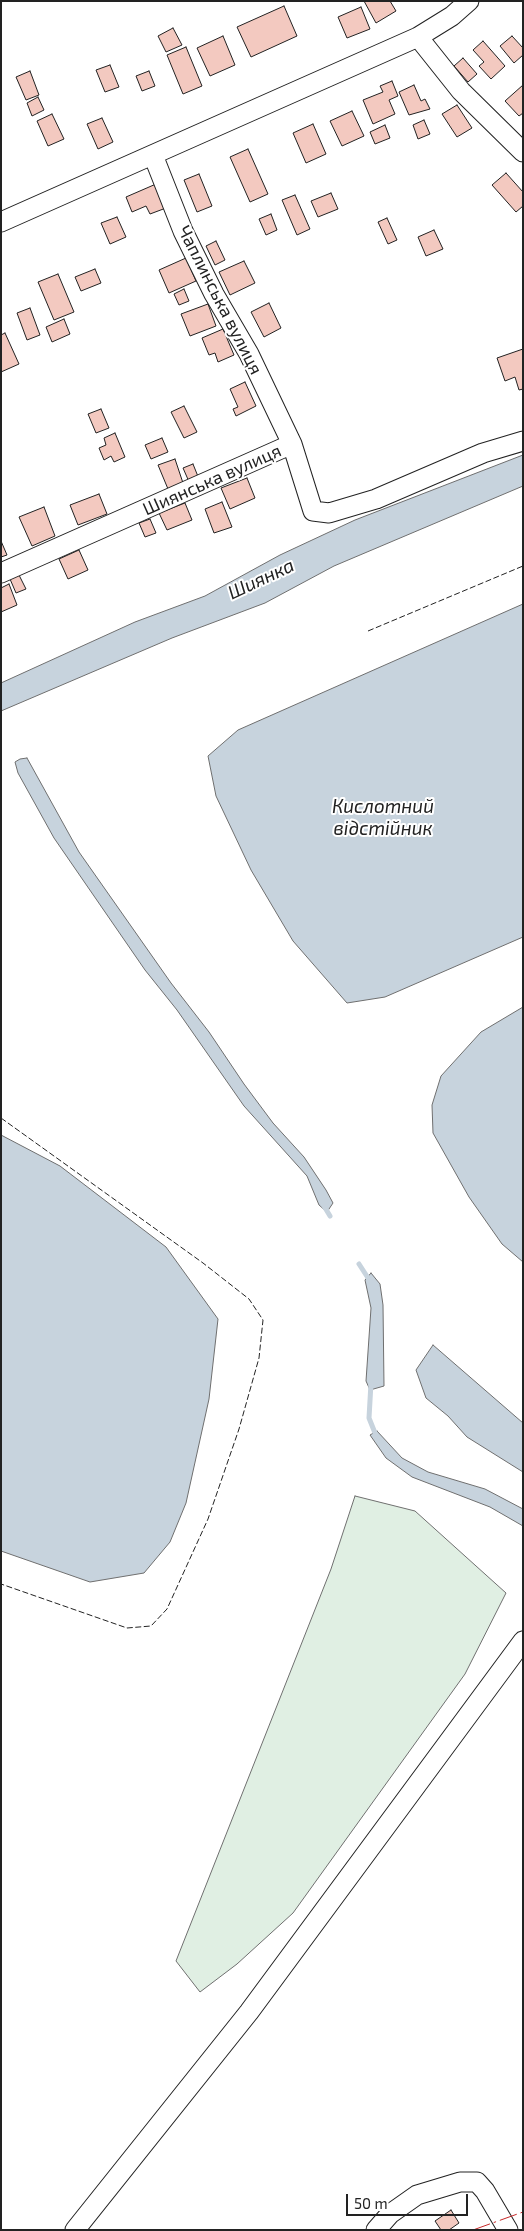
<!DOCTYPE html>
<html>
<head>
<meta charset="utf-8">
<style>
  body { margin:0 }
  #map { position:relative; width:524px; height:2231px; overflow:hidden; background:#fff; font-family:"Exo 2",sans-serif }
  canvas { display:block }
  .frame { position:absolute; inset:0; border:2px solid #222; pointer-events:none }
  .scale { position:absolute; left:346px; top:2194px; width:122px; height:22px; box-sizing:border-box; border:2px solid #222; border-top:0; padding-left:6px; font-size:15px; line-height:18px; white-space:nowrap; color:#222; -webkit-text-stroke:4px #fff; paint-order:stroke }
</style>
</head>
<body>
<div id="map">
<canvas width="524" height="2231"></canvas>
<div class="frame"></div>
<div class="scale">50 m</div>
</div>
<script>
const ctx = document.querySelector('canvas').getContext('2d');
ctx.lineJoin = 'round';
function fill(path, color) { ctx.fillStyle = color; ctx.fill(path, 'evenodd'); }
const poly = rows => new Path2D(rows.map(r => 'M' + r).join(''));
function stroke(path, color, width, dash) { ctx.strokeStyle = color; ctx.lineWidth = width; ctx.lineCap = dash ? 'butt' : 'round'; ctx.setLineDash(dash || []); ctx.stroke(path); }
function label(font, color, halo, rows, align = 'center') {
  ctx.font = font + ' "Exo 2",sans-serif'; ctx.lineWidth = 4; ctx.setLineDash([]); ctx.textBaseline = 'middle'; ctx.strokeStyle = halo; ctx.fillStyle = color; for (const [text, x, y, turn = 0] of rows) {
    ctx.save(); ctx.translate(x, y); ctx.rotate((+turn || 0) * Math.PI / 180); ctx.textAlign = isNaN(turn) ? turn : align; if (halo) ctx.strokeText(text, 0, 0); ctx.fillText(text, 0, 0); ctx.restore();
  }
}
const green = poly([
  [355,1496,415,1511,506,1593,465,1674,293,1913,237,1964,200,1992,176,1961,331,1569,355,1496]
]);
fill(green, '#e0efe3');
stroke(green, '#6f6f6f', 1);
const water = poly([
  [523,455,523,486,334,566,265,603,172,638,1,711,1,683,135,622,205,596,280,555,355,520,523,455],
  [523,604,523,937,385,997,347,1003,293,941,251,870,216,796,208,756,238,730,523,604],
  [27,758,79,852,171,983,209,1032,244,1084,273,1123,304,1157,326,1190,333,1203,327,1212,319,1205,307,1176,244,1106,177,1010,145,970,54,838,18,773,15,762,20,759,27,758],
  [523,1007,523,1262,502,1244,469,1197,433,1133,432,1105,441,1076,481,1032,523,1007],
  [1,1135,60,1166,166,1247,218,1319,209,1399,186,1503,170,1542,144,1573,90,1582,1,1551,1,1135],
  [371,1273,380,1284,383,1305,384,1386,370,1390,366,1381,371,1308,365,1280,371,1273],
  [433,1345,523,1423,523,1472,467,1437,448,1416,426,1398,416,1370,433,1345],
  [377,1431,402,1458,428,1472,485,1489,523,1509,523,1526,490,1507,412,1477,386,1458,370,1435,377,1431]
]);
fill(water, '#c7d3dd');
stroke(water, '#6f6f6f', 1);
stroke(poly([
  [324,1206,330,1216],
  [359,1264,370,1281],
  [371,1383,369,1418,377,1438]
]), '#c7d3dd', 5);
const building = poly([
  [364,1,390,1,396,11,376,23,364,1],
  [284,6,297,36,251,57,237,27,284,6],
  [361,7,370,29,347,38,338,17,361,7],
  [173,28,182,45,166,52,158,36,173,28],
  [223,36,235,65,210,76,197,48,223,36],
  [512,36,523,48,523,55,514,63,500,46,512,36],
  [483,41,505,66,491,79,479,66,484,62,473,50,483,41],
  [186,47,202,86,183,94,167,55,186,47],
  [463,58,477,74,468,82,454,66,463,58],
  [110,65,119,87,105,92,96,70,110,65],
  [30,71,39,95,26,100,16,77,30,71],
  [149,71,155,86,142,91,136,76,149,71],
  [392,81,398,96,389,100,395,114,373,124,363,100,383,92,380,86,392,81],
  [414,85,421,101,425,99,430,109,409,115,399,92,414,85],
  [523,85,523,113,519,116,505,101,523,85],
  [38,97,44,110,32,116,27,103,38,97],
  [457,105,472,128,457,137,442,114,457,105],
  [352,111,364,136,342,146,330,121,352,111],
  [52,114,64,139,48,146,37,121,52,114],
  [102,118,113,142,98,149,87,124,102,118],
  [424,120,430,134,418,139,413,125,424,120],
  [313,124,326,154,306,163,293,133,313,124],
  [385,125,390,138,375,144,370,132,385,125],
  [248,149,268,194,250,202,230,157,248,149],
  [506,173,523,192,523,206,516,212,492,185,506,173],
  [199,174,212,206,197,212,184,180,199,174],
  [156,184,166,208,150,214,146,206,132,212,126,197,156,184],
  [331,193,338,209,318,217,311,201,331,193],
  [295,195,310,229,297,235,282,200,295,195],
  [271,214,277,230,266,235,259,219,271,214],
  [117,217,126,237,110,244,101,223,117,217],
  [387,218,397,240,388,244,378,222,387,218],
  [434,230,443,249,426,256,418,237,434,230],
  [216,241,225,260,215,265,206,246,216,241],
  [186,258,196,281,169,293,159,270,186,258],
  [244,261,255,283,230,295,219,272,244,261],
  [95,269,101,283,81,291,75,277,95,269],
  [58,274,74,312,54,320,38,282,58,274],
  [184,289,189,301,179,305,174,294,184,289],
  [269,303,281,328,264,337,251,312,269,303],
  [208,304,216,326,190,336,181,314,208,304],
  [30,308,40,335,27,340,17,313,30,308],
  [64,319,70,334,52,342,46,327,64,319],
  [223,329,234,355,218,362,215,353,209,355,202,338,223,329],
  [5,333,19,364,1,372,1,335,5,333],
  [523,349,523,389,519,390,515,377,505,381,497,358,523,349],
  [245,382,256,406,236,416,233,409,238,407,230,389,245,382],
  [184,406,197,432,184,438,171,412,184,406],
  [101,409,109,428,96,433,88,414,101,409],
  [115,433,125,457,114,462,111,456,104,460,99,448,106,445,104,438,115,433],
  [162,438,168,452,151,459,145,445,162,438],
  [175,459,183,483,168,489,158,465,175,459],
  [193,464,199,479,190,484,183,468,193,464],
  [247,478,255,498,230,509,221,488,247,478],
  [99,494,107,514,78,525,70,505,99,494],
  [222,502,232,527,214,533,205,509,222,502],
  [185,503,192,520,167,530,159,513,185,503],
  [44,507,55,536,32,546,19,517,44,507],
  [150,519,156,533,145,537,139,523,150,519],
  [1,541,7,555,1,557,1,541],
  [79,550,88,570,68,579,59,559,79,550],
  [19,575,26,589,16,593,10,579,19,575],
  [9,584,17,605,1,612,1,588,9,584],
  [451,2210,459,2223,449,2230,441,2230,435,2221,451,2210]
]);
fill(building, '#f3c9c0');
stroke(building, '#222', 1);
const minor = poly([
  [418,37,461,91,523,152],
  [153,155,183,231,214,294,249,354,292,444],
  [1,222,418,37,452,16,469,1],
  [1,573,292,444,313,511,329,513,376,499,483,453,523,441],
  [75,2230,249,2012,523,1641],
  [376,2230,390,2214,417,2195,460,2182,477,2182,485,2191,508,2230]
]);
stroke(minor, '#222', 21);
stroke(minor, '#fff', 19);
stroke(poly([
  [368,631,523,566],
  [1,1118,203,1263,249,1299,263,1320,259,1358,239,1429,208,1519,167,1609,151,1626,127,1628,1,1584]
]), '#222', 1, [6, 2.5]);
stroke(poly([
  [473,2230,523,2212]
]), '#c62828', 1, [18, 4, 2.5, 4]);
label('18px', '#222', '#fff', [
  ["Чаплинська вулиця",220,300,63],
  ["Шиянська вулиця",212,480,-24]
]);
label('italic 19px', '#222', '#fff', [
  ["Шиянка",261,579,-25],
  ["Кислотний",383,807],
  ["відстійник",383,829]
]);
</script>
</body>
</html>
